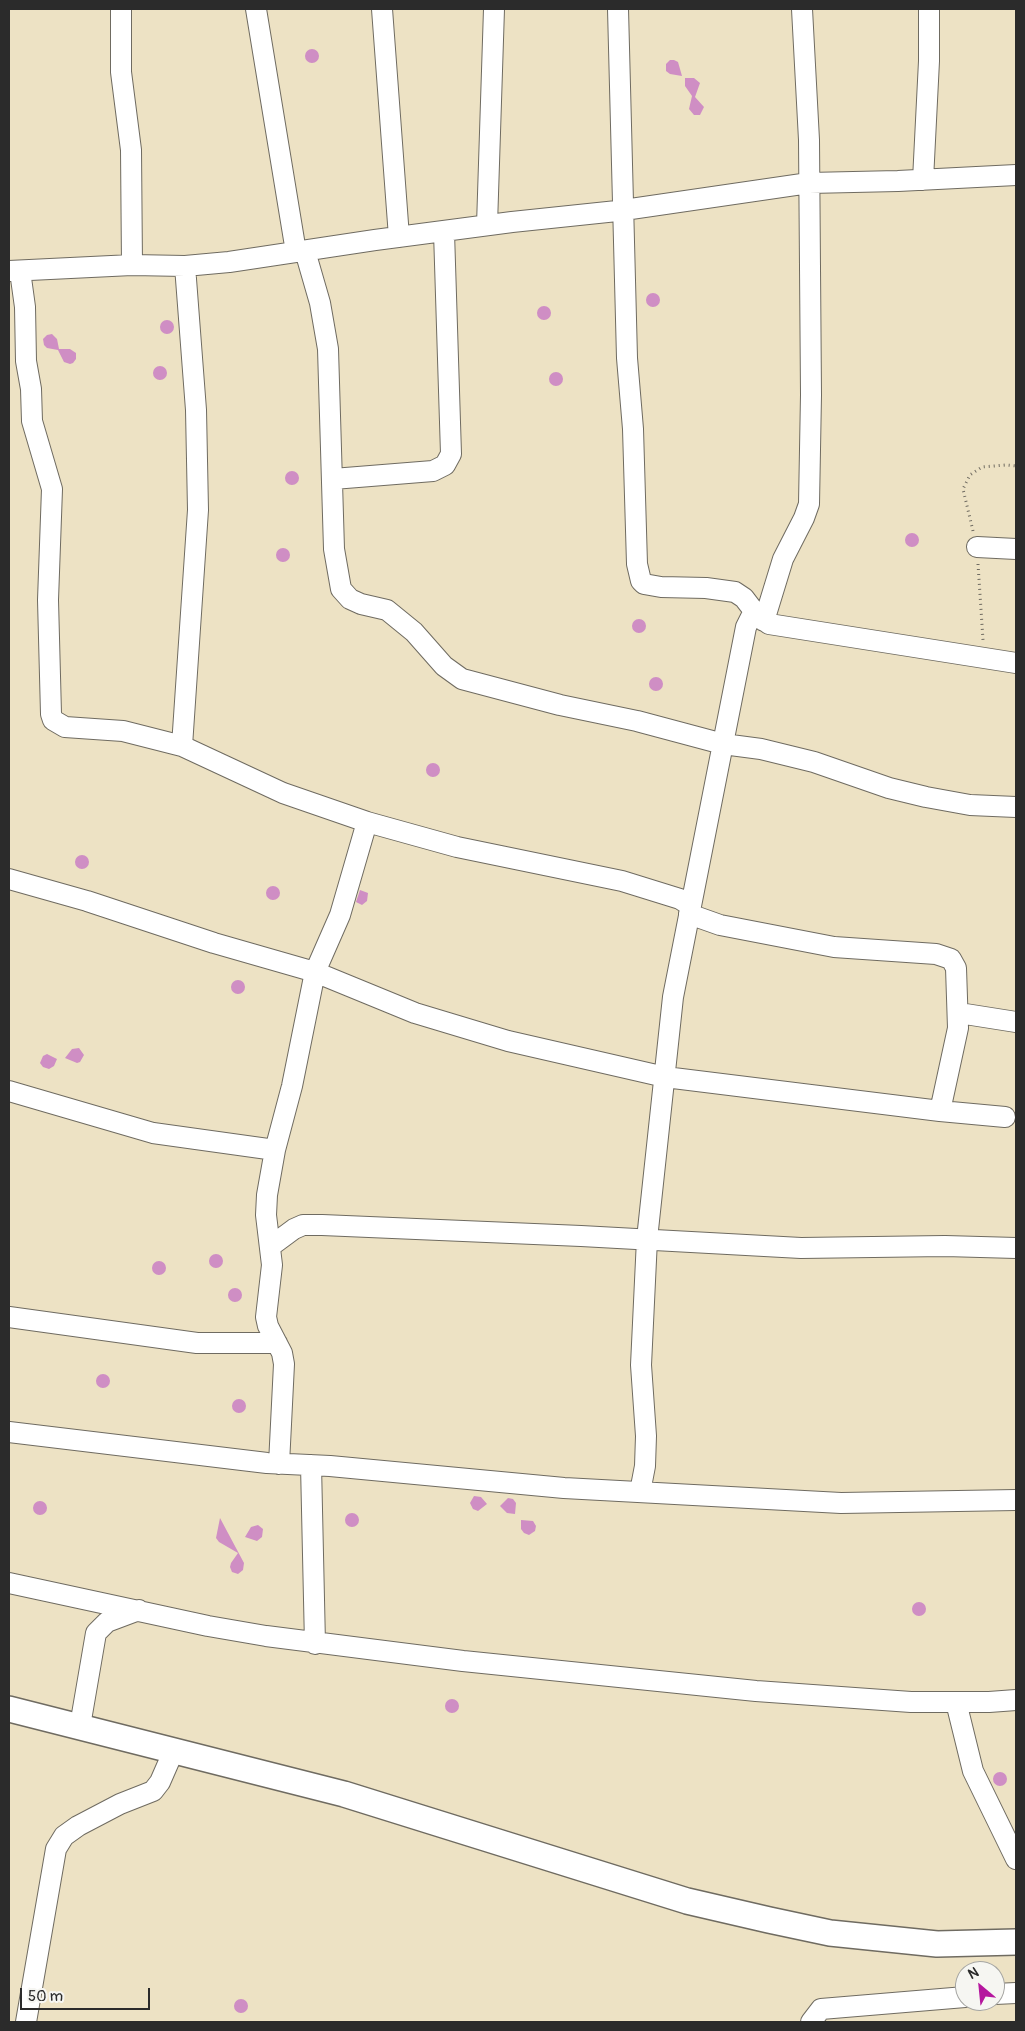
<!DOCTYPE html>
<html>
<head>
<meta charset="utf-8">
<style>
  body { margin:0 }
  #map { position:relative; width:1025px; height:2031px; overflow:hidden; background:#ede2c4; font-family:Pangolin,sans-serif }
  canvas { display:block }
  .frame { position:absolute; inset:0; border:10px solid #2b2b2b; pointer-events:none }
  .north { position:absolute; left:955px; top:1961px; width:50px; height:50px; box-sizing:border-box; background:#f6f6f2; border:1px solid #a5a5a2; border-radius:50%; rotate:332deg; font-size:14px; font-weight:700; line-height:20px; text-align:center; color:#2b2b2b }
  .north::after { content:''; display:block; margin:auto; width:18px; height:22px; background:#b5179e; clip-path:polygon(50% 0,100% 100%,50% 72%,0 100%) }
  .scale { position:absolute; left:20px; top:1988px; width:130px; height:22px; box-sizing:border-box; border:2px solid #2b2b2b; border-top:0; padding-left:6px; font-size:15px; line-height:18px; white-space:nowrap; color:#2b2b2b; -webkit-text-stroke:4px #f6f6f2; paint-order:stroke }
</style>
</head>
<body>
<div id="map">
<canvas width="1025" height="2031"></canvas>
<div class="frame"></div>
<div class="north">N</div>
<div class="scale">50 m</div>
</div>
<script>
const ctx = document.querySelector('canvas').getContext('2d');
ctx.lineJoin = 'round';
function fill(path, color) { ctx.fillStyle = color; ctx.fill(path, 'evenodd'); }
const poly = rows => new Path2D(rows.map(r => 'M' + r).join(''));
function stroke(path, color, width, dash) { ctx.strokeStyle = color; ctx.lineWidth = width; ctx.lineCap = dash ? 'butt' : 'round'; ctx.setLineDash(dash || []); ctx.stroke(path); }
fill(poly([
  '305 56a7 7 0 1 1 14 0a7 7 0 1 1-14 0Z',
  [670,60,674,60,678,62,682,76,670,74,666,71,666,64],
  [685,78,694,78,700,83,695,97,704,107,700,115,694,115,689,109,692,96,685,86],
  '646 300a7 7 0 1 1 14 0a7 7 0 1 1-14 0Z',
  '537 313a7 7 0 1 1 14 0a7 7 0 1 1-14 0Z',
  '160 327a7 7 0 1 1 14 0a7 7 0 1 1-14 0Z',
  [52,334,57,339,59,349,70,349,76,353,76,359,73,363,70,364,64,362,58,350,47,348,44,345,43,339,47,335],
  '153 373a7 7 0 1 1 14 0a7 7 0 1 1-14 0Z',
  '549 379a7 7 0 1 1 14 0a7 7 0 1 1-14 0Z',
  '285 478a7 7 0 1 1 14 0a7 7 0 1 1-14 0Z',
  '905 540a7 7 0 1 1 14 0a7 7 0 1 1-14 0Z',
  '276 555a7 7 0 1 1 14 0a7 7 0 1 1-14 0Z',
  '632 626a7 7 0 1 1 14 0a7 7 0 1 1-14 0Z',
  '649 684a7 7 0 1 1 14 0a7 7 0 1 1-14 0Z',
  '426 770a7 7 0 1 1 14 0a7 7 0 1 1-14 0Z',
  '75 862a7 7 0 1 1 14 0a7 7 0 1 1-14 0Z',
  '266 893a7 7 0 1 1 14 0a7 7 0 1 1-14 0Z',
  [360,890,368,893,367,901,362,905,356,902],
  '231 987a7 7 0 1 1 14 0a7 7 0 1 1-14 0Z',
  [79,1048,84,1055,80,1062,77,1063,65,1058,72,1049],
  [47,1054,57,1059,54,1066,49,1069,43,1067,40,1063,43,1056],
  '209 1261a7 7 0 1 1 14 0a7 7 0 1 1-14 0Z',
  '152 1268a7 7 0 1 1 14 0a7 7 0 1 1-14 0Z',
  '228 1295a7 7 0 1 1 14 0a7 7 0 1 1-14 0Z',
  '96 1381a7 7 0 1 1 14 0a7 7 0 1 1-14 0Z',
  '232 1406a7 7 0 1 1 14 0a7 7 0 1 1-14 0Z',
  [474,1496,481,1497,487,1504,478,1511,473,1509,470,1503],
  [508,1498,513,1499,516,1503,515,1514,507,1513,500,1506],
  '33 1508a7 7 0 1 1 14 0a7 7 0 1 1-14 0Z',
  '345 1520a7 7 0 1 1 14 0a7 7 0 1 1-14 0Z',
  [220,1518,244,1563,243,1570,238,1574,232,1572,230,1567,231,1563,238,1553,219,1542,216,1538],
  [521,1520,533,1521,536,1526,535,1531,529,1535,524,1533,521,1529],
  [258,1525,263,1529,262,1537,257,1541,245,1537,251,1527],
  '912 1609a7 7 0 1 1 14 0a7 7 0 1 1-14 0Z',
  '445 1706a7 7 0 1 1 14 0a7 7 0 1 1-14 0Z',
  '993 1779a7 7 0 1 1 14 0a7 7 0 1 1-14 0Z',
  '234 2006a7 7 0 1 1 14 0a7 7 0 1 1-14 0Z'
]), '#cf8ec4');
const minor = poly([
  [121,9,121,72,131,150,132,265],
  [256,9,296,252],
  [382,9,399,237],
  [618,9,627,358,633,429,637,564,641,581,644,584,661,587,706,588,735,592,744,598,757,615,769,624,1016,663],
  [923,180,929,61,929,9],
  [487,225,494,9],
  [305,251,320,303,328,349,334,549,341,589,350,599,361,604,387,610,414,632,444,666,462,679,560,705,637,721,723,744,761,749,814,762,889,788,926,797,970,805,1016,807],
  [9,271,132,265,185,266,229,262,375,240,512,222,617,211,809,183,898,181,1016,175],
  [20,271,25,307,26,361,31,389,32,421,52,489,48,600,51,714,53,720,65,727,123,731,182,746,283,793,367,822,457,847,622,881,680,899,691,906],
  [333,479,433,471,445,465,451,454,444,232],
  [977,547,1016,549],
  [764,621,783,559,804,518,809,504,811,395,809,140,802,9],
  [182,746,198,510,196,410,185,266],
  [9,879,87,901,214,943,315,972,415,1013,508,1041,665,1077,940,1111,1005,1117],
  [689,914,720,925,834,947,936,954,951,959,956,968,958,1028,940,1111],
  [959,1013,1016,1022],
  [9,1091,153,1133,275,1150],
  [271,1246,294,1229,303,1225,322,1225,581,1236,801,1248,945,1246,1016,1248],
  [9,1317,197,1343,277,1343],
  [9,1432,267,1463,330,1466,564,1488,841,1503,1016,1500],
  [279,1464,284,1364,282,1353,268,1326,266,1317,272,1265,266,1215,267,1195,275,1150,292,1086,315,972,340,915,367,822],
  [311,1465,315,1644],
  [640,1492,645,1466,646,1436,641,1365,647,1239,673,997,746,627,754,611],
  [9,1583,208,1626,266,1636,463,1661,756,1691,911,1702,989,1702,1016,1700],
  [956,1702,973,1771,1016,1859],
  [80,1726,96,1633,107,1622,139,1610],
  [995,1994,1016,1993],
  [26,2022,56,1849,64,1836,78,1826,120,1804,153,1791,160,1782,174,1750],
  [811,2022,821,2009,965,1997]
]);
const tertiary = poly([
  [9,1709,344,1794,687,1901,769,1920,830,1933,937,1944,1016,1942]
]);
stroke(minor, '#6f6b61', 22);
stroke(tertiary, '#6f6b61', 28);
stroke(poly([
  [973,531,963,489,970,475,982,467,1006,465,1016,466],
  [978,564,983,640]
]), '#6f6b61', 3, [1, 4]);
stroke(minor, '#fff', 20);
stroke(tertiary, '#fff', 25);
</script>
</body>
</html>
